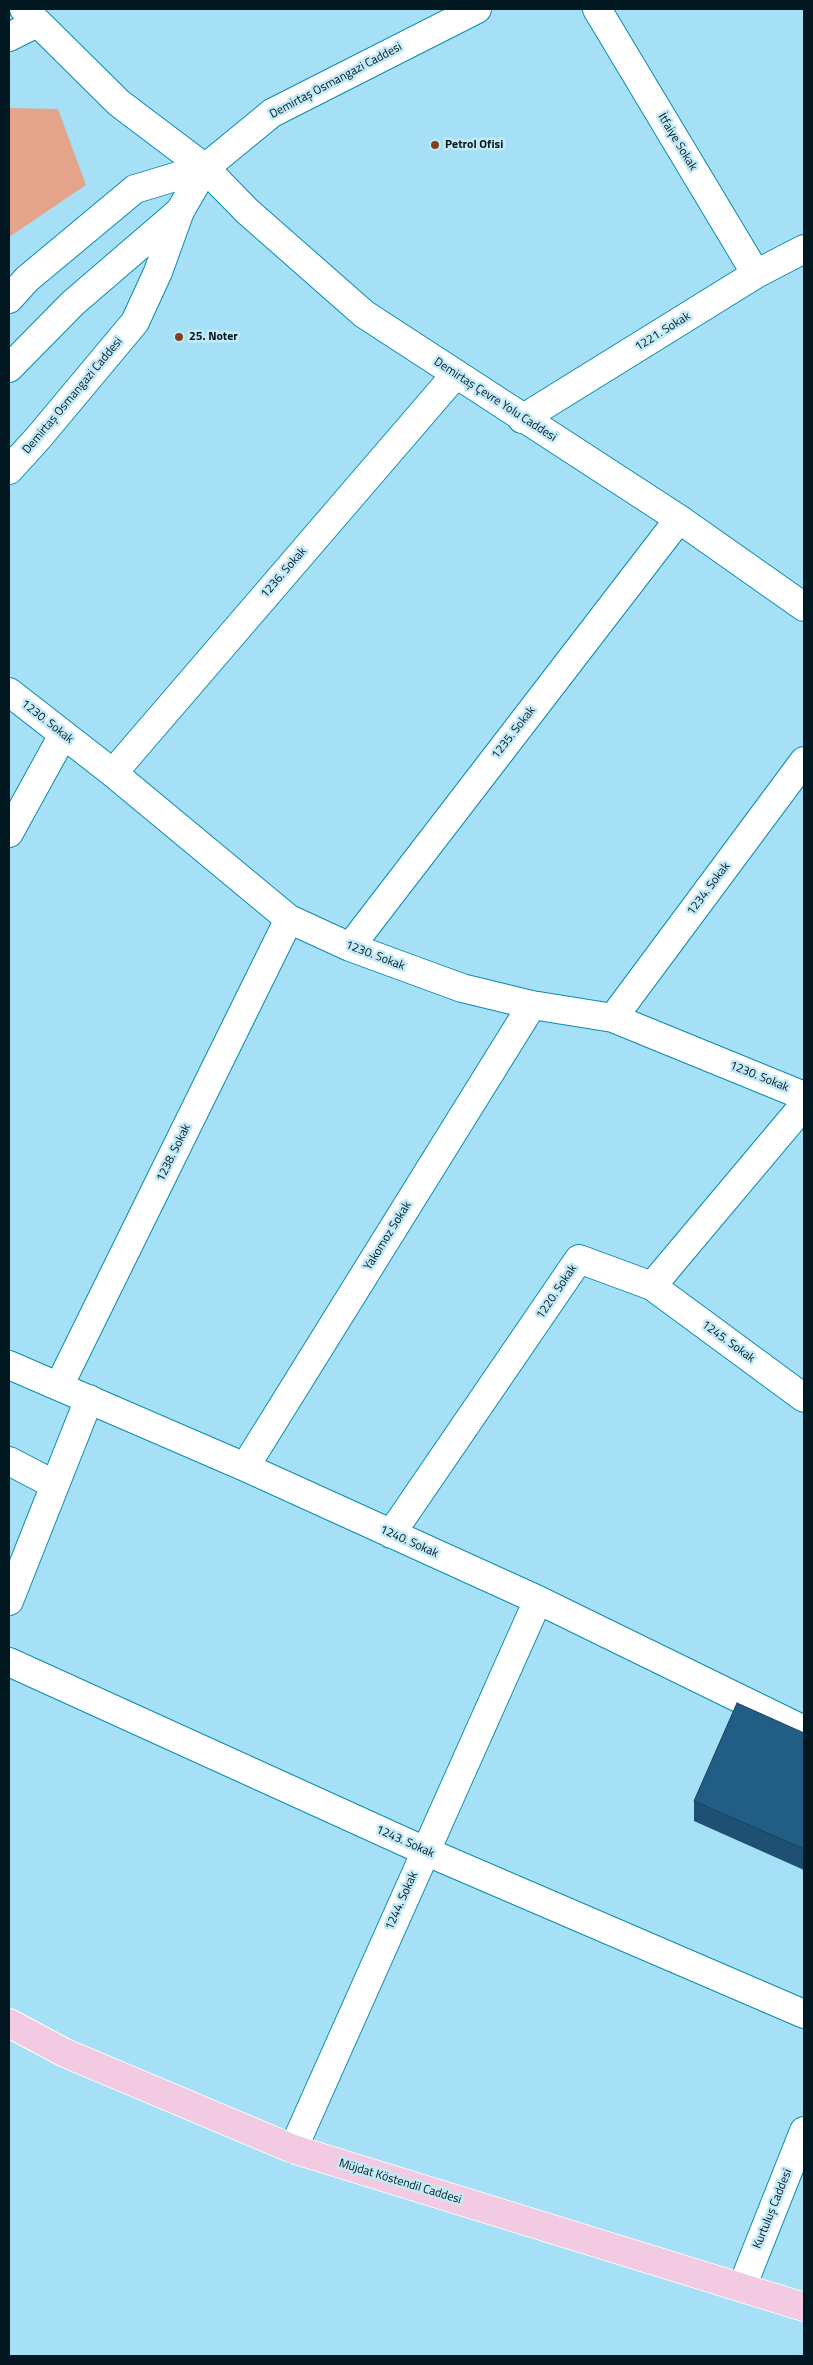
<!DOCTYPE html>
<html>
<head>
<meta charset="utf-8">
<style>
  body { margin:0 }
  #map { position:relative; width:813px; height:2365px; overflow:hidden; background:#a6e0f6; font-family:"Titillium Web",sans-serif }
  canvas { display:block }
  .frame { position:absolute; inset:0; border:10px solid #021820; pointer-events:none }
</style>
</head>
<body>
<div id="map">
<canvas width="813" height="2365"></canvas>
<div class="frame"></div>
</div>
<script>
const ctx = document.querySelector('canvas').getContext('2d');
ctx.lineJoin = 'round';
function fill(path, color) { ctx.fillStyle = color; ctx.fill(path, 'evenodd'); }
const poly = rows => new Path2D(rows.map(r => 'M' + r).join(''));
function stroke(path, color, width, dash) { ctx.strokeStyle = color; ctx.lineWidth = width; ctx.lineCap = dash ? 'butt' : 'round'; ctx.setLineDash(dash || []); ctx.stroke(path); }
function label(font, color, halo, rows, align = 'center') {
  ctx.font = font + ' "Titillium Web",sans-serif'; ctx.lineWidth = 5; ctx.setLineDash([]); ctx.textBaseline = 'middle'; ctx.strokeStyle = halo; ctx.fillStyle = color; for (const [text, x, y, turn = 0] of rows) {
    ctx.save(); ctx.translate(x, y); ctx.rotate((+turn || 0) * Math.PI / 180); ctx.textAlign = isNaN(turn) ? turn : align; if (halo) ctx.strokeText(text, 0, 0); ctx.fillText(text, 0, 0); ctx.restore();
  }
}
fill(poly([
  [9,108,58,109,86,185,9,237]
]), '#e3a48a');
const minor = poly([
  [597,9,756,274],
  [9,37,37,23],
  [522,419,756,274,804,249],
  [9,470,39,437,135,322,158,272,180,211],
  [9,692,113,773,289,919,350,947,462,988,532,1005,613,1018,804,1096],
  [113,773,456,374],
  [9,833,63,735],
  [350,947,679,519],
  [613,1018,804,761],
  [652,1286,804,1398],
  [9,1365,245,1467,538,1600,804,1730],
  [59,1386,289,919],
  [9,1461,55,1485],
  [245,1467,532,1005],
  [391,1534,579,1259,652,1286,804,1105],
  [9,1601,89,1399],
  [9,1662,425,1851,804,2014],
  [293,2149,538,1600],
  [742,2287,804,2131]
]);
const secondary = poly([
  [24,9,119,103,205,168,247,211,364,314,679,519,804,607],
  [9,299,27,279,135,189,205,168],
  [9,368,73,303,180,211,205,168,272,113,477,9]
]);
const primary = poly([
  [9,2023,65,2053,293,2149,804,2307]
]);
stroke(minor, '#078cae', 30);
stroke(secondary, '#078cae', 30);
stroke(primary, '#fff', 30);
stroke(minor, '#fff', 28);
stroke(secondary, '#fff', 28);
stroke(primary, '#f2cbe2', 28);
fill(poly([
  [804,1733,804,1870,694,1821,694,1801]
]), '#1d5073');
const building = poly([
  [737,1703,804,1733,804,1849,694,1801,737,1703]
]);
fill(building, '#225d86');
stroke(building, '#18415e', 1);
for (const [x, y, r, color] of [
  [435,145,5,"#853e1e"],
  [179,337,5,"#853e1e"]
]) { const dot = new Path2D(); dot.arc(x, y, r, 0, 2 * Math.PI); ctx.fillStyle = color; ctx.fill(dot); stroke(dot, '#c4eaf8', 2); }
label('12px', '#021820', '#c4eaf8', [
  ["Demirtaş Osmangazi Caddesi",336,81,-28],
  ["İtfaiye Sokak",677,142,59],
  ["1221. Sokak",663,332,-32],
  ["Demirtaş Osmangazi Caddesi",73,396,-50],
  ["Demirtaş Çevre Yolu Caddesi",495,400,33],
  ["1236. Sokak",284,573,-49],
  ["1230. Sokak",47,722,38],
  ["1235. Sokak",514,733,-52],
  ["1234. Sokak",709,889,-53],
  ["1230. Sokak",375,956,21],
  ["1230. Sokak",759,1077,22],
  ["1238. Sokak",174,1153,-64],
  ["Yakomoz Sokak",388,1236,-58],
  ["1220. Sokak",557,1292,-56],
  ["1245. Sokak",728,1342,36],
  ["1240. Sokak",409,1542,24],
  ["1243. Sokak",405,1842,24],
  ["1244. Sokak",402,1901,-66],
  ["Müjdat Köstendil Caddesi",400,2182,17],
  ["Kurtuluş Caddesi",773,2209,-68]
]);
label('bold 12px', '#021820', '#c4eaf8', [
  ["Petrol Ofisi",445,145],
  ["25. Noter",189,337]
], 'left');
</script>
</body>
</html>
